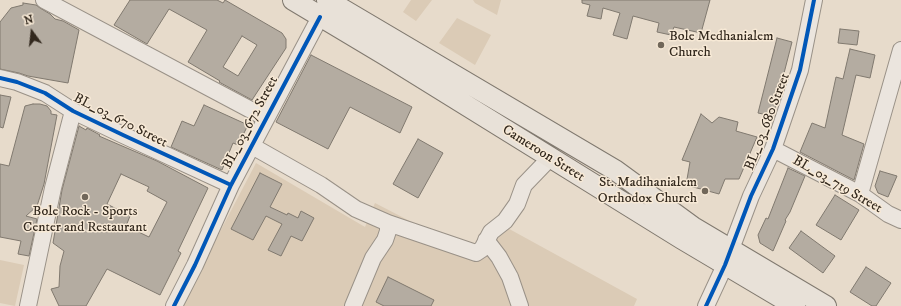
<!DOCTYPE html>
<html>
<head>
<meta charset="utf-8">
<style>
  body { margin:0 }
  #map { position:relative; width:901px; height:306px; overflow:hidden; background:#e7dbcb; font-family:"IM FELL DW Pica",serif }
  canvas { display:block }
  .north { position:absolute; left:12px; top:12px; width:40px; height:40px; -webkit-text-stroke:3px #f7e9d6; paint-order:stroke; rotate:345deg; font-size:11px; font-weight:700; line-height:16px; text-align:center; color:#32281d }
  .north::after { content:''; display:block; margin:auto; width:14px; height:18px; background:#32281d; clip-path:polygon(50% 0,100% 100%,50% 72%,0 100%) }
</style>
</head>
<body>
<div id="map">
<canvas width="901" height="306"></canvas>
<div class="north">N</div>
</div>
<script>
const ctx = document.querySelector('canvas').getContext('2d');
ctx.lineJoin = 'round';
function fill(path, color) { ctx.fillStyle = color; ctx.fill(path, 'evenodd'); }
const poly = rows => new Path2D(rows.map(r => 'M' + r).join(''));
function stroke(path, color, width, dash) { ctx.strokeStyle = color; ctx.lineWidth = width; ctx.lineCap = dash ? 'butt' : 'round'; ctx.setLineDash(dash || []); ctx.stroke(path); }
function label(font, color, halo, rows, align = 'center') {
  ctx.font = font + ' "IM FELL DW Pica",serif'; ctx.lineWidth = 3; ctx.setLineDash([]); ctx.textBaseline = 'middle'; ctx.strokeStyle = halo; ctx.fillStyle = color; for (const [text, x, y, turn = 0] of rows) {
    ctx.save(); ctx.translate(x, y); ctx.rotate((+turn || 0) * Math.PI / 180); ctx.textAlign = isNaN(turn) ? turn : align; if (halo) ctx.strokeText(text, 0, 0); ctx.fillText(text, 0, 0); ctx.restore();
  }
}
fill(poly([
  [411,0,432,0,416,21,403,12],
  [473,0,501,0,497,15,475,3],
  [457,18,491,35,475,65,439,43],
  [256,163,365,227,375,203,481,258,502,225,637,299,634,306,181,306],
  [0,260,24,265,15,306,0,303]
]), '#dbcbb6');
const building = poly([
  [130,0,217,0,223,3,225,0,282,33,286,39,286,48,252,100,219,82,220,81,188,62,207,30,169,9,147,44,114,25,130,0],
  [242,36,257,45,238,76,223,67,242,36],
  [582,0,710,0,701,33,674,27,671,35,657,32,659,23,633,16,627,39,613,35,620,13,603,8,601,19,587,16,590,5,582,3,582,0],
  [23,3,36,5,40,8,50,14,55,19,63,21,79,30,68,83,28,76,19,73,0,69,0,22,11,8,23,5,23,3],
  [840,29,859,31,857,45,838,43,840,29],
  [777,38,792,42,773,116,758,113,777,38],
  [850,49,875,55,870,78,856,75,842,135,864,144,854,180,800,152,812,123,825,128,836,77,843,79,850,49],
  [311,55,412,107,400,133,350,107,328,149,276,122,311,55],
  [0,95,11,97,3,128,0,127,0,95],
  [33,104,40,104,47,106,51,111,51,114,57,115,44,184,37,206,26,216,37,219,29,256,18,254,21,241,0,237,0,164,9,166,25,106,33,104],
  [204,105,248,125,238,145,233,143,222,170,171,147,182,121,194,126,204,105],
  [701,114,712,123,719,117,738,122,736,131,757,137,739,179,725,179,719,194,686,185,690,162,682,160,701,114],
  [79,126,86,130,87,128,100,135,99,136,157,161,208,188,178,251,181,253,160,295,107,269,86,306,59,306,51,289,59,287,60,266,64,251,53,243,62,190,79,126],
  [121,174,149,187,147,191,167,202,149,237,126,226,130,216,107,204,121,174],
  [418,139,443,153,418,198,393,184,418,139],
  [788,168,805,176,790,212,785,220,786,221,773,251,760,243,758,235,766,218,768,219,788,168],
  [880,171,897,176,888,197,878,193,875,186,880,171],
  [260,173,282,184,270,207,287,215,288,213,298,218,301,211,314,218,302,241,291,236,281,256,268,250,282,224,266,216,253,240,231,229,260,173],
  [835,195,859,210,841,240,816,225,835,195],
  [801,231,835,256,823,273,789,248,801,231],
  [866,267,891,283,876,306,872,306,850,292,866,267],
  [388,277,434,300,431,306,384,306,376,302,388,277]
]);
fill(building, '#b4aca1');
stroke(building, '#80796f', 1);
const minor = poly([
  [44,0,266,118],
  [0,78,17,82,45,93,73,111,123,135,231,185],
  [252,146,321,185,356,209,388,223,388,231,385,240,373,258,353,306],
  [773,149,860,194,888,214,901,220],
  [860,194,901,50],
  [388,223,476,253,482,249,491,232,505,221,517,204,524,185,550,158],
  [486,240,499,257,510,277,520,306],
  [28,306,53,188,73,111],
  [174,306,195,265,231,185,320,17],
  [706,306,725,265,751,196,773,149,786,111,800,70,814,0]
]);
const major = poly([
  [293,0,385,55,682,239,795,306],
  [327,0,615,170,693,227,826,306]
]);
stroke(minor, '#999187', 18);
stroke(major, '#80796f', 22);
stroke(minor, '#ebe5de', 16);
stroke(major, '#e8e1d8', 20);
stroke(poly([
  [0,78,17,82,45,93,73,111,123,135,231,185],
  [174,306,195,265,231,185,320,17],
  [706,306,725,265,751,196,773,149,786,111,800,70,814,0]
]), '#0057b8', 4);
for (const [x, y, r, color] of [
  [661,45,4,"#71675a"],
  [705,191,4,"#71675a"],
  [85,197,4,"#71675a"]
]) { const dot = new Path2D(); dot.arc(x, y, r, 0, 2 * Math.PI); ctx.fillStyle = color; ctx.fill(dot); stroke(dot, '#f7e9d6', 1.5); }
label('14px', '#32281d', '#f7e9d6', [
  ["Bole Medhanialem",669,37],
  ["Church",669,53],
  ["St. Madihanialem",697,183,"right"],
  ["Orthodox Church",697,199,"right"],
  ["Bole Rock - Sports",85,212,"center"],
  ["Center and Restaurant",85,228,"center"]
], 'left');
label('14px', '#32281d', '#f7e9d6', [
  ["BL_03_670 Street",120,121,27],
  ["BL_03_680 Street",768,122,-69],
  ["BL_03_672 Street",251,123,-62],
  ["Cameroon Street",543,154,32],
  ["BL_03_719 Street",837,185,30]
]);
</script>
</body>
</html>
